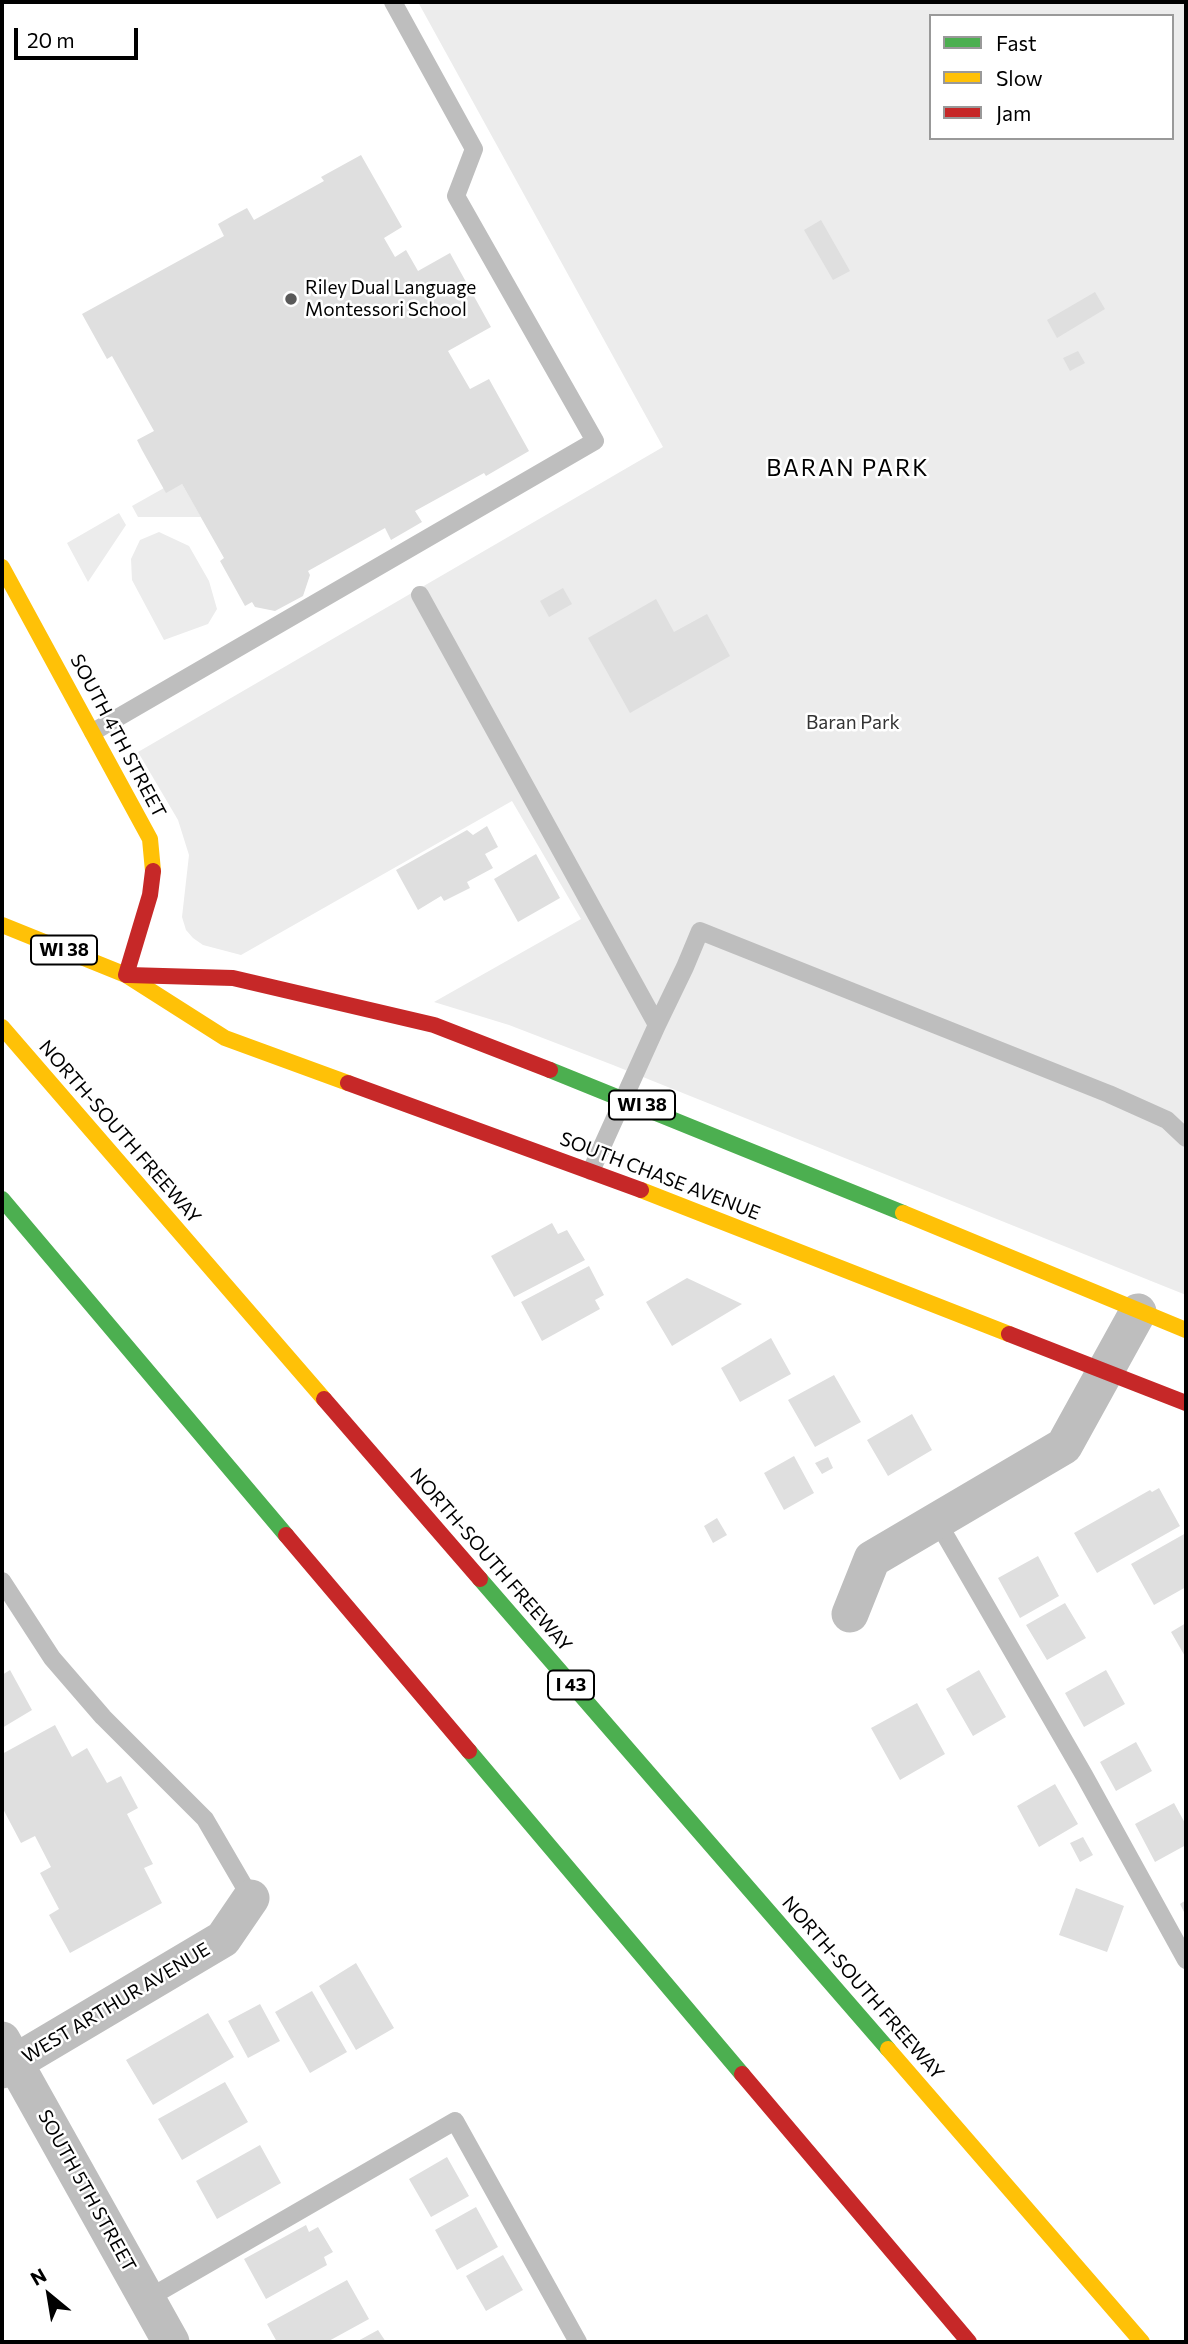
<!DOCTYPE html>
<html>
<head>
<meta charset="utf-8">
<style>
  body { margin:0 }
  #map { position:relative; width:1188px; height:2344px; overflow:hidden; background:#fff; font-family:Commissioner,sans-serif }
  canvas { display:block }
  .frame { position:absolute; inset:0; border:4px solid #000; pointer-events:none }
  .legend { position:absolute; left:929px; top:14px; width:245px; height:126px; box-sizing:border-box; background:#fff; border:2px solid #999; margin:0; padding:9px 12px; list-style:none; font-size:21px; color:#000 }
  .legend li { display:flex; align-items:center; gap:14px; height:35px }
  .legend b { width:35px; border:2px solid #999 }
  .north { position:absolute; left:14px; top:2260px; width:70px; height:70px; -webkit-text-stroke:5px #fff; paint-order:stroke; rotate:330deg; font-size:19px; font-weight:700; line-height:28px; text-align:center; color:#000 }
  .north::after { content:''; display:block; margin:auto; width:24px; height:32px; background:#000; clip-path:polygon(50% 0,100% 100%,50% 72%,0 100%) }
  .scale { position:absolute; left:14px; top:28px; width:124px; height:32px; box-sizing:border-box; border:4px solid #000; border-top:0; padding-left:9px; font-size:21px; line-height:24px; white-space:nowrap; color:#000; -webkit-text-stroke:5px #fff; paint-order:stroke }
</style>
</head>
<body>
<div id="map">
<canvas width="1188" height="2344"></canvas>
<div class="frame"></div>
<ul class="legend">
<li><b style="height:9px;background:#4caf50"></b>Fast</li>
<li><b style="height:9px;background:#ffc107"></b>Slow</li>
<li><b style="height:9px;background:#c62828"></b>Jam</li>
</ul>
<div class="north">N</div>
<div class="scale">20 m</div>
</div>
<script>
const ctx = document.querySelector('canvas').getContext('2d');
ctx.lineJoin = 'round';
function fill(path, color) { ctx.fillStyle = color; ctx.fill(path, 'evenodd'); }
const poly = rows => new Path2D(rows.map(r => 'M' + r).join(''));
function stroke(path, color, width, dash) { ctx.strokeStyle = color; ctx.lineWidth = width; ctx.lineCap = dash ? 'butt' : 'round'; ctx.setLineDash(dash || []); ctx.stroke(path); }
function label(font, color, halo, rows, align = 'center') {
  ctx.font = font + ' Commissioner,sans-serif'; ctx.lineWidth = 5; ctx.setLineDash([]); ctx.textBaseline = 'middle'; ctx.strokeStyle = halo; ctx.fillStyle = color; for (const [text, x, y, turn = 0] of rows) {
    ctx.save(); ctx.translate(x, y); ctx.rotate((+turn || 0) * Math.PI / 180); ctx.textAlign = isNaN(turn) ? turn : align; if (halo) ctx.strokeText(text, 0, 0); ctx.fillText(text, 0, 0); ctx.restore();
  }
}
fill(poly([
  [418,2,1186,2,1186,1295,613,1065,509,1025,434,1002,581,919,512,801,241,955,203,945,193,938,186,930,182,917,189,855,178,820,138,752,663,447],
  [931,16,1172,16,1172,138,931,138],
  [182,484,201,517,138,517,132,506,164,488],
  [119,513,126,525,88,582,67,543],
  [159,532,189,546,209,581,217,609,208,624,164,640,132,580,131,559,140,540]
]), '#ececec');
fill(poly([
  [361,155,402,227,384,238,395,257,406,250,418,271,450,253,491,327,448,351,470,389,489,379,529,451,486,476,484,473,415,511,422,522,391,540,385,528,308,571,310,575,303,596,275,611,255,607,252,602,245,606,220,561,224,558,182,484,166,493,142,450,137,440,154,431,112,356,107,359,82,314,224,236,218,224,232,216,247,208,254,220,324,181,321,177],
  [821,220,850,271,833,280,804,230],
  [1095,292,1105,309,1057,338,1047,320],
  [1078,351,1085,363,1070,371,1063,358],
  [563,588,572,604,549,617,540,601],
  [656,599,674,632,707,614,730,656,630,713,588,638],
  [487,826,498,847,485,854,493,868,467,882,470,888,444,901,441,896,418,910,396,870,467,830,473,835],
  [536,854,560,898,518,922,494,879],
  [552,1223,558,1234,567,1230,585,1260,514,1297,491,1256],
  [589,1266,604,1295,595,1300,600,1309,542,1341,521,1302],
  [687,1278,742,1304,672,1346,646,1302],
  [771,1338,791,1374,740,1402,721,1368],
  [834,1375,861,1422,815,1447,788,1400],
  [912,1414,932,1450,888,1476,867,1440],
  [794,1456,814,1493,784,1510,764,1473],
  [828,1457,833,1468,822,1474,815,1463],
  [1159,1488,1180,1526,1097,1573,1074,1533,1150,1490,1152,1492],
  [717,1518,727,1535,713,1543,704,1526],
  [1186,1533,1186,1587,1154,1605,1131,1564],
  [1038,1556,1059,1596,1020,1618,998,1578],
  [1065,1603,1086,1638,1047,1660,1026,1625],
  [1186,1623,1186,1658,1171,1632],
  [10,1670,32,1710,2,1728,2,1675],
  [979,1670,1006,1717,973,1736,946,1689],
  [1106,1670,1125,1704,1084,1727,1065,1693],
  [917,1703,945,1754,900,1780,871,1728],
  [55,1725,72,1757,87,1748,107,1783,121,1776,138,1808,127,1814,153,1864,144,1868,162,1903,70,1953,49,1915,59,1909,40,1873,51,1867,35,1836,21,1843,2,1807,2,1754],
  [1136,1742,1152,1771,1116,1791,1100,1762],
  [1055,1784,1078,1824,1039,1847,1017,1806],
  [1174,1803,1186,1825,1186,1845,1155,1862,1135,1824],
  [1083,1837,1093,1855,1080,1862,1070,1843],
  [1076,1888,1124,1906,1107,1952,1059,1935],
  [1186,1900,1186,1916,1180,1904],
  [356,1963,394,2028,356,2050,319,1986],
  [312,1991,347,2052,310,2073,275,2012],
  [260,2004,280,2041,248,2058,228,2021],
  [208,2013,234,2057,153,2105,126,2060],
  [225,2082,248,2122,182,2160,158,2119],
  [260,2145,281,2183,217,2219,196,2181],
  [447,2157,469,2196,431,2217,409,2179],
  [476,2207,498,2247,457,2270,435,2230],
  [306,2225,309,2232,318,2227,333,2252,324,2257,327,2265,266,2299,244,2259],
  [503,2255,523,2290,486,2311,466,2276],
  [347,2280,369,2319,327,2342,277,2342,267,2324],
  [378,2330,386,2342,356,2342]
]), '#dfdfdf');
stroke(poly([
  [420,595,657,1025,591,1171],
  [93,732,595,441,456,196,474,149,393,2],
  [657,1025,685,967,700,931,1109,1094,1167,1120,1186,1138],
  [937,1521,1084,1775,1186,1960],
  [2,1581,52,1658,103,1717,205,1819,251,1898],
  [147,2299,455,2121,578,2342]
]), '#bebebe', 18);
stroke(poly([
  [850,1614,872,1559,1064,1446,1138,1312],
  [2,2040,171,2342],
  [2,2070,223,1939,251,1898]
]), '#bebebe', 37);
stroke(poly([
  [550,1070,903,1213],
  [2,1199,286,1535],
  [480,1579,888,2049],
  [469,1751,742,2074]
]), '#4caf50', 16);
stroke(poly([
  [2,567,150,839,153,871],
  [2,925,126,975,225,1038,348,1083],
  [2,1027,324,1399],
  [641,1190,1009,1334],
  [903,1213,1186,1330],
  [888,2049,1142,2342]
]), '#ffc107', 16);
stroke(poly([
  [126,975,150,895,153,871],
  [128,975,233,978,434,1025,550,1070],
  [348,1083,641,1190],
  [1009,1334,1186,1403],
  [324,1399,480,1579],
  [286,1535,469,1751],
  [742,2074,969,2342]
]), '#c62828', 16);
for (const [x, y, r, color] of [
  [291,299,7,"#595959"]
]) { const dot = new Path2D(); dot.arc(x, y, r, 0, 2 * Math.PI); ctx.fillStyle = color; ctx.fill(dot); stroke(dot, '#fff', 2.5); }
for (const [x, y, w] of [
  [64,950,66],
  [642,1105,66],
  [571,1685,46]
]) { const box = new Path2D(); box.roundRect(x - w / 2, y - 14.5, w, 29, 5); ctx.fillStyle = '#fff'; ctx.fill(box); stroke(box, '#000', 2); }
label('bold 18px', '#000', null, [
  ["WI 38",64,950],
  ["WI 38",642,1105],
  ["I 43",571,1685]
]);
label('19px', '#000', '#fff', [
  ["Riley Dual Language",305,288],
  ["Montessori School",305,310]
], 'left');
label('19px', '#333', '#fff', [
  ["Baran Park",853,723]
]);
label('19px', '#000', '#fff', [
  ["SOUTH 4TH STREET",118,736,62],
  ["NORTH-SOUTH FREEWAY",120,1132,49],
  ["SOUTH CHASE AVENUE",660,1176,21],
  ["NORTH-SOUTH FREEWAY",491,1560,49],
  ["NORTH-SOUTH FREEWAY",863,1988,49],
  ["WEST ARTHUR AVENUE",116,2003,-31],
  ["SOUTH 5TH STREET",87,2191,61]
]);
ctx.letterSpacing = '2px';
label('23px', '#000', '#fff', [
  ["BARAN PARK",848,468]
]);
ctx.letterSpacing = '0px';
</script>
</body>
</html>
